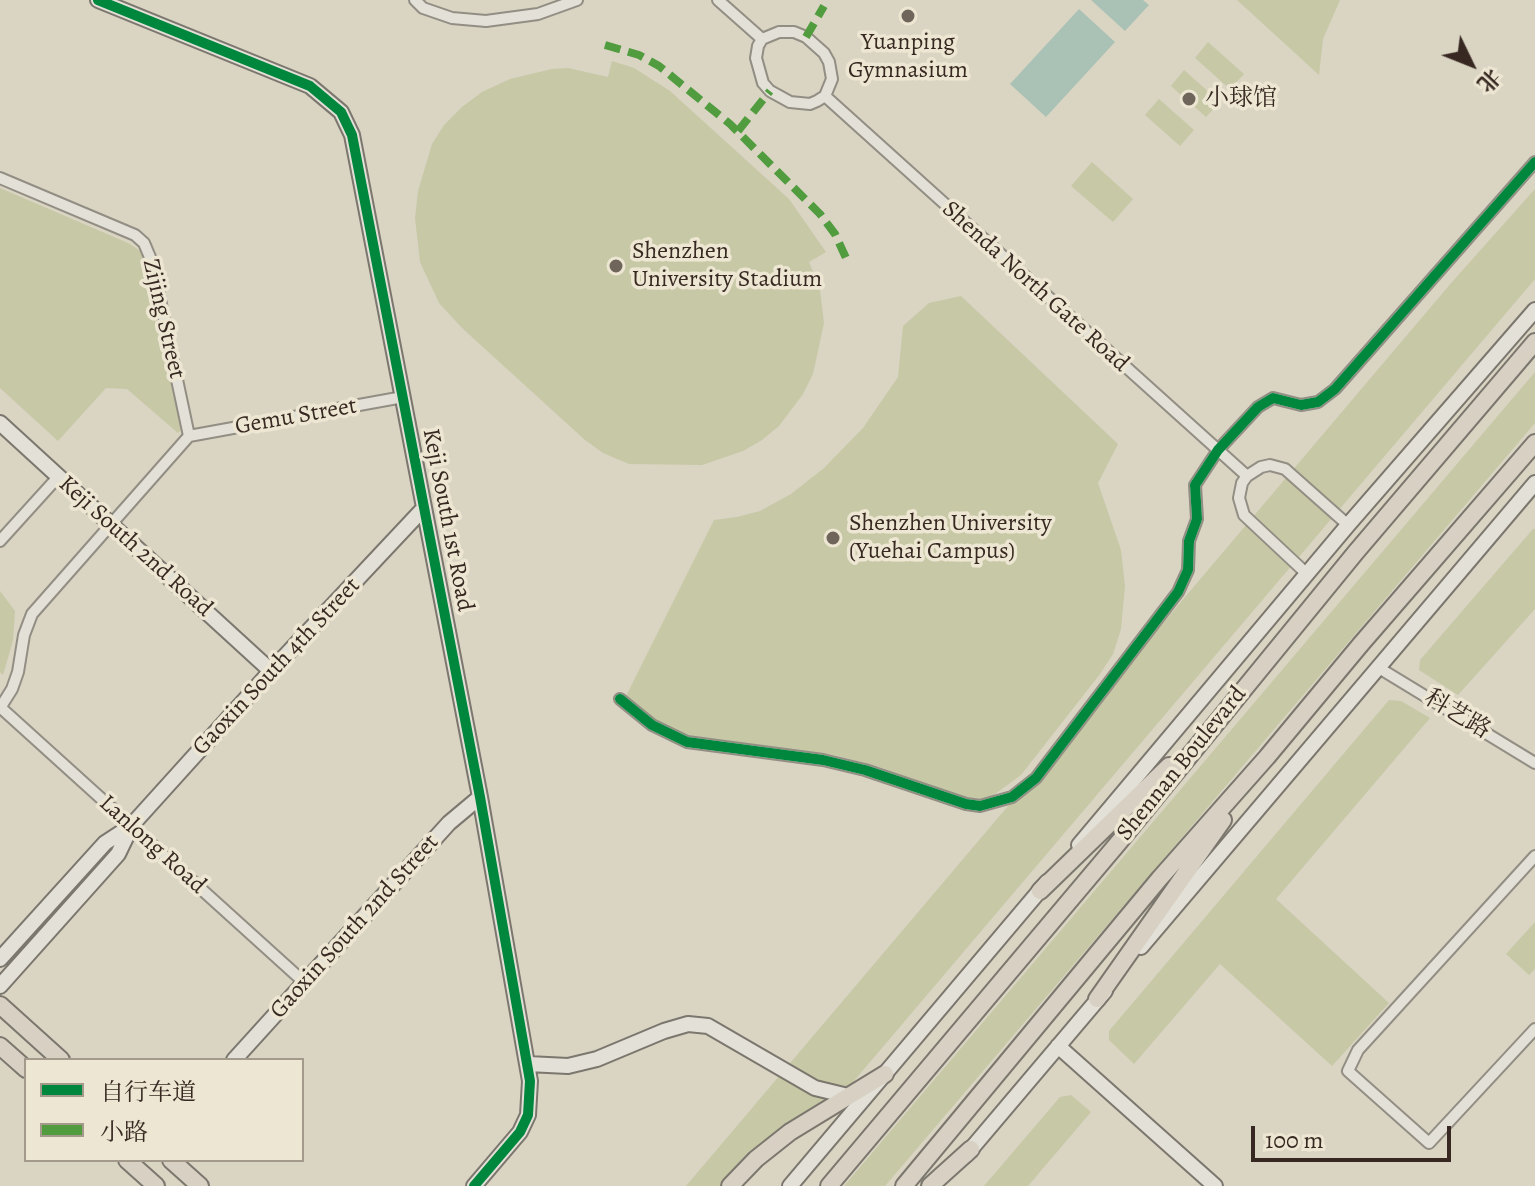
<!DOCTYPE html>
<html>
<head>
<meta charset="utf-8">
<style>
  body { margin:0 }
  #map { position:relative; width:1535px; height:1186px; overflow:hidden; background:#dad4c3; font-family:Alegreya,"Noto Serif SC",serif }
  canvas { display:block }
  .legend { position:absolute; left:24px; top:1058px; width:280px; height:104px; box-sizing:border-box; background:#ede6d2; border:2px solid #a49a8b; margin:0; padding:10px 14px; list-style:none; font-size:24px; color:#372921 }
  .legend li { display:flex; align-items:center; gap:16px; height:40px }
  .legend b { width:40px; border:2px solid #a49a8b }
  .north { position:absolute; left:1431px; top:24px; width:80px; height:80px; -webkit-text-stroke:6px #ede6d2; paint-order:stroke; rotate:133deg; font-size:22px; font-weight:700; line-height:32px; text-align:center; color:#372921 }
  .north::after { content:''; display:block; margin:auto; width:28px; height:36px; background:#372921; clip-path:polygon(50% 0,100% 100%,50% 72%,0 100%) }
  .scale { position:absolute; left:1251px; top:1126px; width:200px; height:36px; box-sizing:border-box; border:4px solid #372921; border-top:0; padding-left:10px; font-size:24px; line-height:28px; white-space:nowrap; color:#372921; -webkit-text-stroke:6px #ede6d2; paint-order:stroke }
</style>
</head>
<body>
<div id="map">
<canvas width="1535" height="1186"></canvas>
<ul class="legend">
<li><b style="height:10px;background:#00873e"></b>自行车道</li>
<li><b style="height:10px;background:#519c3f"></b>小路</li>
</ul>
<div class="north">北</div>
<div class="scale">100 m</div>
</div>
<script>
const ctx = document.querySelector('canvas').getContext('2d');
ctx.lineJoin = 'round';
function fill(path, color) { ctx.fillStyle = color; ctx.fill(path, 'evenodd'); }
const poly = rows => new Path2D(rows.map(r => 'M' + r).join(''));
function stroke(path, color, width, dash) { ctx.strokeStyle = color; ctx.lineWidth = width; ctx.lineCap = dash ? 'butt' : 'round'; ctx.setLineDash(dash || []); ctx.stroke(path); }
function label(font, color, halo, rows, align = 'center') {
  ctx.font = font + ' Alegreya,"Noto Serif SC",serif'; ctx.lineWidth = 7; ctx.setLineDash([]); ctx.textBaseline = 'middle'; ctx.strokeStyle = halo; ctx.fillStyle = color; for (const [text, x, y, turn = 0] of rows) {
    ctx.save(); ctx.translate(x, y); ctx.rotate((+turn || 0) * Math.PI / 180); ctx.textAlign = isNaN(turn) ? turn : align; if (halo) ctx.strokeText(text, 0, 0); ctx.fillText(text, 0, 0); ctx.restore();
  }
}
fill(poly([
  [1237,0,1340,0,1323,39,1319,75],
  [1208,42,1244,74,1230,89,1195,58],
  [612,61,634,68,670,91,789,199,826,252,809,262,820,290,824,323,813,374,803,394,779,426,762,440,743,451,702,465,629,464,603,453,585,440,462,328,439,303,420,262,415,218,418,191,432,144,444,125,462,107,482,92,510,79,552,69,568,68,608,77],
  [1184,70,1220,102,1206,117,1171,86],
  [1159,99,1194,130,1180,146,1145,115],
  [1092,162,1133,199,1113,222,1071,186],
  [0,188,128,243,142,252,181,430,178,433,127,389,106,388,58,441,0,388],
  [1535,189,1535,279,842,1095,740,1169,722,1186,686,1186,1452,282],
  [961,296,1118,444,1098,483,1121,550,1125,586,1121,629,1113,654,1100,674,1021,775,991,797,978,800,963,798,879,767,834,755,685,735,662,728,645,715,626,696,714,520,737,517,760,511,791,494,824,468,863,428,898,377,903,326,929,303],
  [1535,372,1535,423,885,1186,844,1186],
  [1533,529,1535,529,1535,609,1458,695,1419,670,1420,660],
  [0,591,15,611,13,640,3,675,0,672],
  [1389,700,1401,701,1430,718,1276,899,1389,1003,1332,1066,1220,964,1134,1064,1109,1040,1109,1031],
  [1535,922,1535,969,1529,975,1506,954],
  [1071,1095,1091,1112,1028,1186,984,1186,1060,1097]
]), '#c6c8a6');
fill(poly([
  [1091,0,1143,0,1149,5,1125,31],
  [1079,9,1115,42,1046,117,1010,84]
]), '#aac2b5');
const street = poly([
  [415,0,423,8,452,18,486,21,538,14,577,0],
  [718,0,762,39],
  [779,32,794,32,806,37,824,53,829,62,832,79,825,96,817,101,810,104,790,102,770,91,763,83,756,58,758,46,762,39,779,32],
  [825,96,1247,476],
  [0,178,135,235,144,243,152,262,189,436,32,614,24,635,18,672,12,689,0,708],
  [189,436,403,397],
  [0,541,58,477],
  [1307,574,1244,515,1239,498,1242,483,1247,476,1261,467,1270,465,1285,469,1348,525],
  [1379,668,1535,763],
  [620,699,652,725,687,742,823,760,865,770,966,804,980,806,1012,797,1036,778,1178,592,1188,570,1189,541,1197,519,1195,485,1218,450,1258,407,1273,398,1301,405,1318,402,1335,389,1535,162],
  [0,707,305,983],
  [1535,856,1358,1050,1348,1071,1429,1143,1535,1029]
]);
const secondary = poly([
  [98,0,310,86,341,112,352,135,480,797,530,1081,528,1115,520,1132,474,1186],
  [0,423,271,671],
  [1079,845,1348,525,1535,310],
  [1141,947,1535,483],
  [0,959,105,843,131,826,271,671,424,508],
  [0,986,118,854,131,827],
  [1058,1046,1215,1186],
  [234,1060,449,823,480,797],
  [528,1064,568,1066,597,1059,664,1031,688,1024,708,1026,815,1088,848,1096],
  [966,1155,1105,991],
  [790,1186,1047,882]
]);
const primary = poly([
  [1040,891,1169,766],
  [1097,999,1223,820],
  [0,1005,61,1060],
  [0,1046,26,1069],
  [127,1160,156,1186],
  [171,1160,200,1186],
  [730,1186,756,1159,790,1132,885,1074],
  [829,1186,1119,842,1356,552,1535,342],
  [904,1186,1160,878,1267,757,1361,644,1535,443],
  [930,1186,971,1149]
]);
stroke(street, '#938e84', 14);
stroke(secondary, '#7c776e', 18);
stroke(primary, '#7c776e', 20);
stroke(street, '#e2e0d7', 10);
stroke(secondary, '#e2e0d7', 14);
stroke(primary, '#d7d0c3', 16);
stroke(poly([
  [806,37,824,6],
  [605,45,639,55,659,66,730,124,820,214,835,234,846,258],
  [738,131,770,91]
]), '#519c3f', 8, [16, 8]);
stroke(poly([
  [98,0,310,86,341,112,352,135,480,797,530,1081,528,1115,520,1132,474,1186],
  [620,699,652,725,687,742,823,760,865,770,966,804,980,806,1012,797,1036,778,1178,592,1188,570,1189,541,1197,519,1195,485,1218,450,1258,407,1273,398,1301,405,1318,402,1335,389,1535,162]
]), '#00873e', 10);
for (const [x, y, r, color] of [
  [908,16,8,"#70655a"],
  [1189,99,8,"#70655a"],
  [616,266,8,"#70655a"],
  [833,538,8,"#70655a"]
]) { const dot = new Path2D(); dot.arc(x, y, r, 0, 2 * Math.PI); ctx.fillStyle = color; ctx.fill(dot); stroke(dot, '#ede6d2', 3); }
label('24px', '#372921', '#ede6d2', [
  ["Yuanping",908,43,"center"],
  ["Gymnasium",908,71,"center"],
  ["小球馆",1205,99],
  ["Shenzhen",632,252],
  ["University Stadium",632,280],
  ["Shenzhen University",849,524],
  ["(Yuehai Campus)",849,552]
], 'left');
label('24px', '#372921', '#ede6d2', [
  ["Shenda North Gate Road",1035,287,42],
  ["Zijing Street",163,319,77],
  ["Gemu Street",296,417,-10],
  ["Keji South 1st Road",447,520,79],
  ["Keji South 2nd Road",135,547,42],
  ["Gaoxin South 4th Street",277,667,-47],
  ["科艺路",1457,715,31],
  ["Shennan Boulevard",1182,764,-51],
  ["Lanlong Road",152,845,42],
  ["Gaoxin South 2nd Street",355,927,-48]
]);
</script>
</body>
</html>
